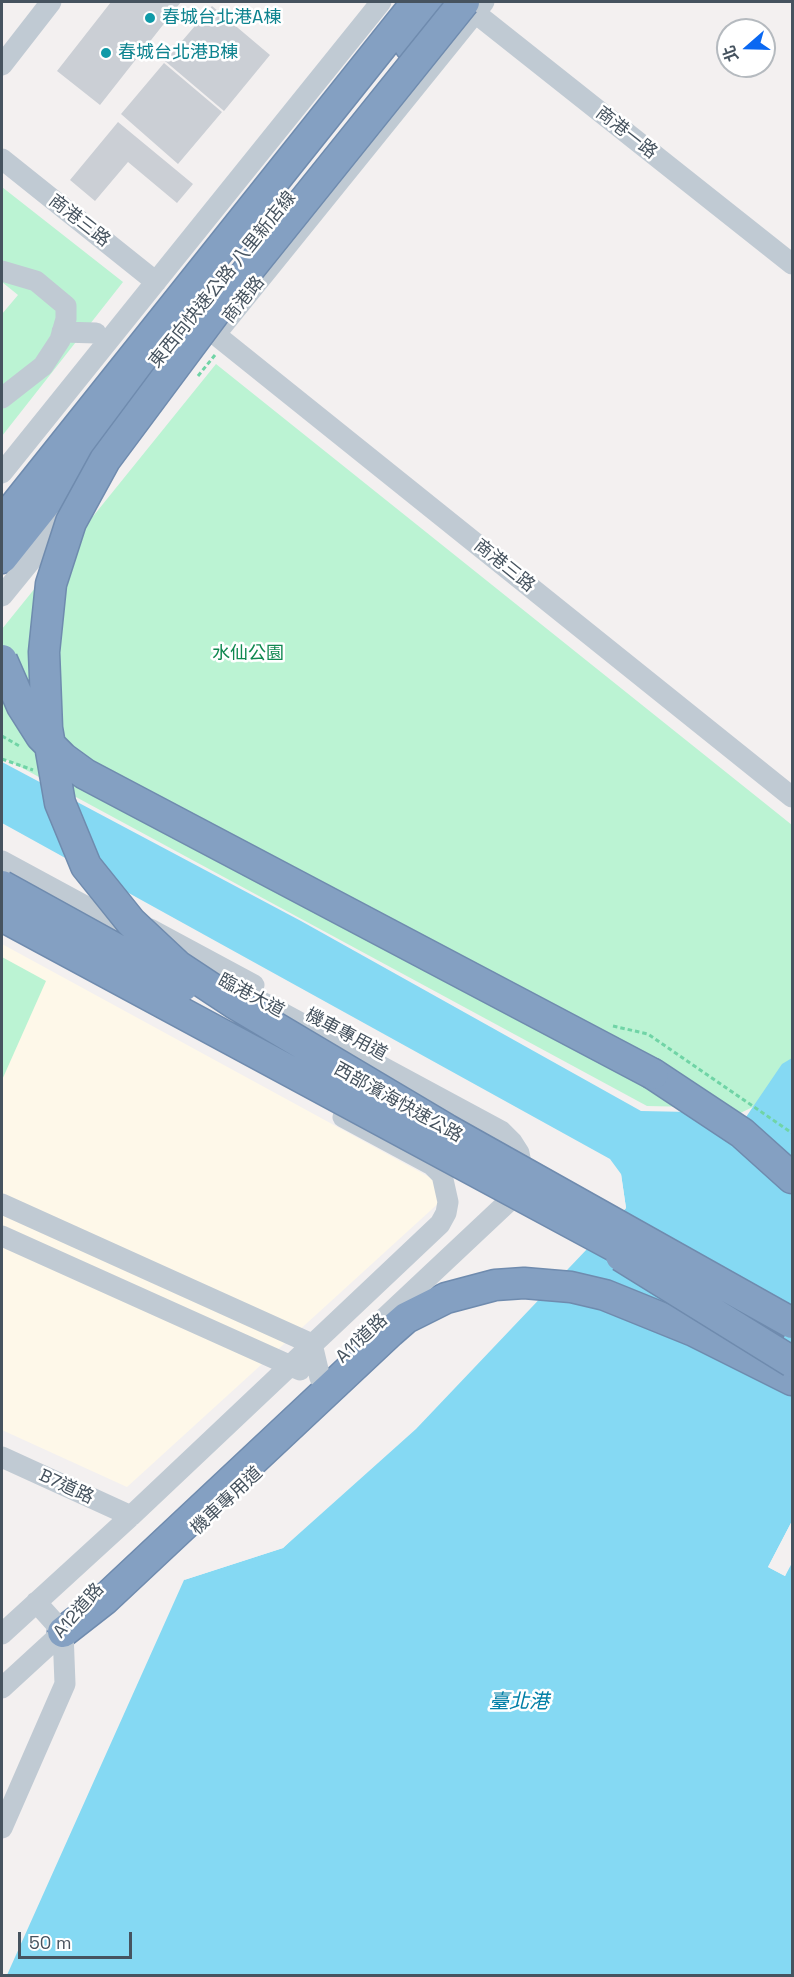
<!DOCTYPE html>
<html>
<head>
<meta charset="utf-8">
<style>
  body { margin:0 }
  #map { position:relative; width:794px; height:1977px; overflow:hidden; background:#f3f0f0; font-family:"Space Grotesk","Noto Sans TC",sans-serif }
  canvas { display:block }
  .frame { position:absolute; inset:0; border:3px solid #46535f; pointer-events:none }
  .north { position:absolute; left:716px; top:18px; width:60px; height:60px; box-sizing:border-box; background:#fff; border:2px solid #b5babf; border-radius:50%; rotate:250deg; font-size:16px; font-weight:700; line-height:24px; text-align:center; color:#46535f }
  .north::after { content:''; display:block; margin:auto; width:21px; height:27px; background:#0a68f2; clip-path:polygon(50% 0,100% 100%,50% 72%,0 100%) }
  .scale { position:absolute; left:18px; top:1932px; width:114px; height:27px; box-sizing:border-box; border:3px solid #46535f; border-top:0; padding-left:8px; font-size:18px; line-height:21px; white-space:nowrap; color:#46535f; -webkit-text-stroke:4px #fff; paint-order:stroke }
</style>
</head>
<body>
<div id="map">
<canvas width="794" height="1977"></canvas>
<div class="frame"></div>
<div class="north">北</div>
<div class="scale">50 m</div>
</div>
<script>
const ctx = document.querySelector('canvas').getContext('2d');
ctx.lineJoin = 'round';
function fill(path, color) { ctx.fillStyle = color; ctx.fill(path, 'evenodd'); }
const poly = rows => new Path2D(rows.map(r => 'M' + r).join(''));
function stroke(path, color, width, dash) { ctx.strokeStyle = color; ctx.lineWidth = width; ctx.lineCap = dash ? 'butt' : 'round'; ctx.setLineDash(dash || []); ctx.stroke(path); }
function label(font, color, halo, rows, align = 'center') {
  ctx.font = font + ' "Space Grotesk","Noto Sans TC",sans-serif'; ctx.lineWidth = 5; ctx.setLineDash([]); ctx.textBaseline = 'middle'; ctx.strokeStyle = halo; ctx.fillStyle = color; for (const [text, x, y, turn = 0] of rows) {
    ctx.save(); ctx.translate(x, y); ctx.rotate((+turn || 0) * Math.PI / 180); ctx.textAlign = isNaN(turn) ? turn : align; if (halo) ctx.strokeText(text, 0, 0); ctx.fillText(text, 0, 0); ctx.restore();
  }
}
fill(poly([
  [2,944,453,1190,127,1487,2,1430]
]), '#fef8e9');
fill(poly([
  [2,187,123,282,2,436,2,314,18,295,2,282],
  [216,364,792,825,792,1065,761,1103,726,1120,694,1107,647,1106,2,757,2,629],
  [2,957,46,981,2,1080]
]), '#bbf3d3');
fill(poly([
  [2,762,301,921,641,1111,690,1112,744,1120,782,1064,792,1058,792,1521,768,1567,785,1576,792,1563,792,1975,7,1975,184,1580,283,1548,416,1429,626,1208,621,1174,610,1159,2,823]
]), '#85d9f3');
fill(poly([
  [621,1174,626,1208,553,1280,623,1207,619,1176],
  [326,1505,283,1548,184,1580,189,1575,282,1545],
  [792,1521,792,1528,772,1566,784,1572,792,1560,785,1576,768,1567]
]), '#f3f0f0');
fill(poly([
  [111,2,181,2,100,105,57,71],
  [212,6,270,55,224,111,165,61],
  [164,63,222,112,178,164,121,114],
  [118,122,193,184,177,203,128,162,95,201,70,180]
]), '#cbcfd5');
const highway = poly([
  [410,46,445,2],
  [2,522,417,2],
  [2,558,206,302],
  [653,1074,742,1133,792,1178],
  [63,1632,104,1600,390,1332,406,1318,446,1298,495,1285,524,1283,571,1287,605,1295,694,1331,792,1380]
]);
stroke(highway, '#6f8bae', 33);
stroke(poly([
  [198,376,215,355],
  [2,736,21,747],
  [2,759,33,770],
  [613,1026,648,1034,792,1133]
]), '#70d4a6', 3, [4.5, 3]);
stroke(poly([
  [464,4,792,264],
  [2,65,51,2],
  [2,159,156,282],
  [2,271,36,281,66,306,66,319,60,340,43,366,2,398],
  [62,332,96,333],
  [215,335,484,2],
  [216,335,792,797],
  [2,473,381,2],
  [2,596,68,515],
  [2,861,135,933],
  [150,929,254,985],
  [234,987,501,1131,512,1142,519,1153,522,1168,521,1183,508,1202,376,1326],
  [2,1204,312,1344,320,1378],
  [2,1236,300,1370],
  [2,1457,131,1516],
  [2,1634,131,1516,440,1224,446,1213,448,1202,442,1175,432,1165,343,1117],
  [2,1688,63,1632,70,1622],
  [2,1828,65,1684,63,1632,36,1602]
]), '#c0cad3', 21);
stroke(highway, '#84a0c2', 30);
const highwayBridge = poly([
  [2,660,22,706,41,736,63,758,85,774,653,1074],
  [2,886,183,986],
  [2,916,644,1262],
  [428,1119,792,1323],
  [446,1129,234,1003,178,966,131,922,86,866,60,803,47,728,44,652,51,584,71,522,105,460,222,303,464,2],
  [621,1256,792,1362]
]);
stroke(highwayBridge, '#6f8bae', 33, []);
stroke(highwayBridge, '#84a0c2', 30);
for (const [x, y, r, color] of [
  [150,18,6,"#0f9aa8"],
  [106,53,6,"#0f9aa8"]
]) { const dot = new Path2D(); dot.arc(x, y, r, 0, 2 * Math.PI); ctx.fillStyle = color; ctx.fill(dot); stroke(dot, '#fff', 2); }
label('18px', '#0d838f', '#fff', [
  ["春城台北港A棟",162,18],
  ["春城台北港B棟",118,53]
], 'left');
label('18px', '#46535f', '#fff', [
  ["商港一路",626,133,38],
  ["商港三路",79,221,38],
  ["東西向快速公路 八里新店線",223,280,-51],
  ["商港路",244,300,-51],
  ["商港三路",504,566,39],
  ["臨港大道",251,996,28],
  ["機車專用道",346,1035,28],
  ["西部濱海快速公路",398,1103,29],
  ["A11道路",362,1339,-43],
  ["B7道路",66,1487,25],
  ["機車專用道",227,1501,-43],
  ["A12道路",79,1611,-49]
]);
label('18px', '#108850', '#fff', [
  ["水仙公園",248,654]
]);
label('italic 20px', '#0380a7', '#fff', [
  ["臺北港",519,1703]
]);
</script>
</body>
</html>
